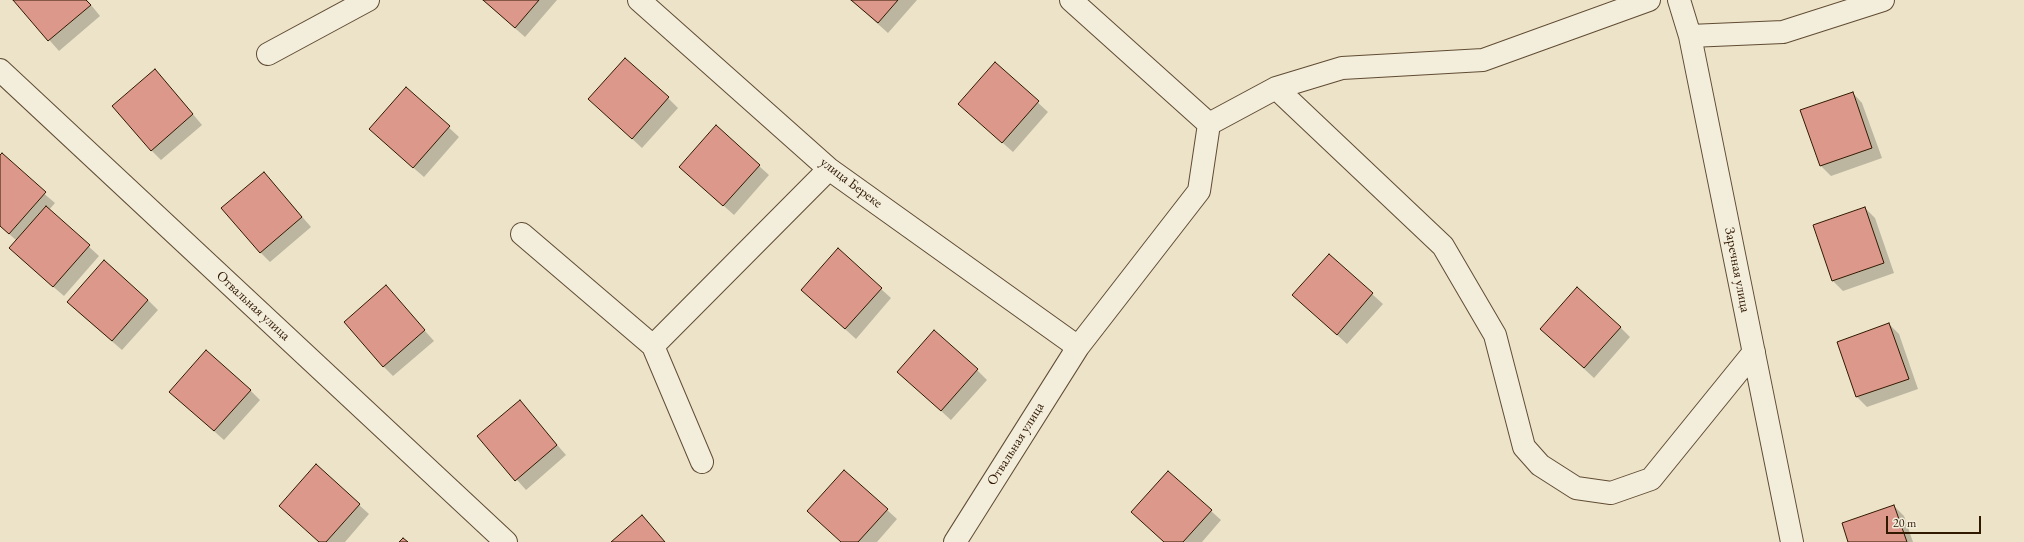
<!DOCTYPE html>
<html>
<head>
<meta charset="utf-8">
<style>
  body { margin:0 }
  #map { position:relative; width:2024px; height:542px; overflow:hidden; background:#ece3c9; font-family:"EB Garamond",serif }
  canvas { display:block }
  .scale { position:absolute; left:1886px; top:516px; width:95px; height:18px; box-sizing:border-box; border:2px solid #311900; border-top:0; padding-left:5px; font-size:12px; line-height:14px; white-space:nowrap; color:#311900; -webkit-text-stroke:3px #f3eddc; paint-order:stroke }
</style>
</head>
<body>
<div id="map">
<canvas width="2024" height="542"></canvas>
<div class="scale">20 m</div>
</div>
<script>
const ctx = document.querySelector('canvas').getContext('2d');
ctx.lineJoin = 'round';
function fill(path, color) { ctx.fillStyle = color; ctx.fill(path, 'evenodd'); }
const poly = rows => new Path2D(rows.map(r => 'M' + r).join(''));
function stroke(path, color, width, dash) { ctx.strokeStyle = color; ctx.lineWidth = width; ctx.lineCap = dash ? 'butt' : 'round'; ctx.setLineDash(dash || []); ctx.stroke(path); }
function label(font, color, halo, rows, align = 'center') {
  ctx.font = font + ' "EB Garamond",serif'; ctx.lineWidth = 3; ctx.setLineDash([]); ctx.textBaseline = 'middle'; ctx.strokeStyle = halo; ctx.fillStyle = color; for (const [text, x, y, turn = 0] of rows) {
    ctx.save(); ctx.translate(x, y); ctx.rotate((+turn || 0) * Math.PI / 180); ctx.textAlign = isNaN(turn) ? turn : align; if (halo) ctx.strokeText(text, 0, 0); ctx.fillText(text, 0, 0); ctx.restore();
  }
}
fill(poly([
  [14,0,87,0,100,16,59,51],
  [483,0,557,0,525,37],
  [851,0,917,0,888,33],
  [995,63,1048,112,1013,152,969,113],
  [165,81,202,125,161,160,151,150],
  [406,88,459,137,424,177,380,139],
  [1853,93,1862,103,1882,158,1831,176,1821,166,1802,111],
  [668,98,678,108,642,148,589,99],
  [0,156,55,203,49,210,99,256,64,296,20,258,17,241,0,226],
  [759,166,769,175,734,215,680,167],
  [264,173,311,227,270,262,260,252],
  [1865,208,1875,218,1894,273,1843,291,1833,281],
  [838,250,891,298,856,339,802,290],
  [1329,255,1383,304,1347,344,1304,305],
  [386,287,434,341,393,376,383,366],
  [148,300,158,310,122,350,78,312],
  [1889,324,1899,334,1918,389,1867,407,1857,397,1838,342],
  [1620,327,1630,337,1594,378,1541,329],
  [977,370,987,380,951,420,898,372],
  [250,390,260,400,224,440,181,402],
  [519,401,566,455,526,490,478,436],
  [316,466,369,514,345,542,320,542],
  [844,471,897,519,877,542,842,542],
  [1894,506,1904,516,1913,542,1849,542],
  [1211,511,1221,520,1202,542,1164,542,1132,512]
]), '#0003');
const building = poly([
  [13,0,86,0,91,5,48,41,13,0],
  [483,0,539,0,515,28,483,0],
  [851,0,898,0,878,23,851,0],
  [625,58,669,97,632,139,588,99,625,58],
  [995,62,1039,101,1002,143,958,104,995,62],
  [155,69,193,114,151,151,112,106,155,69],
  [406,87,450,126,413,168,369,129,406,87],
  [1853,92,1872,148,1820,166,1800,110,1853,92],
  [716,125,760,165,723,206,679,167,716,125],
  [2,153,46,192,9,234,0,226,0,155,2,153],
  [264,172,302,217,260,253,221,208,264,172],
  [46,206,90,245,53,287,9,248,46,206],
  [1865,207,1884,263,1832,281,1813,225,1865,207],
  [838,248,882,288,845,329,801,290,838,248],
  [1329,254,1373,293,1337,335,1292,295,1329,254],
  [104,260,148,300,112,341,67,302,104,260],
  [386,285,425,330,383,367,344,322,386,285],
  [1577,287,1621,327,1584,368,1540,329,1577,287],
  [1889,323,1909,379,1856,397,1837,342,1889,323],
  [934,330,978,369,941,411,897,372,934,330],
  [206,350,251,390,214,431,169,392,206,350],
  [520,400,557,445,515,481,477,436,520,400],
  [316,464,360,504,326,542,319,542,279,506,316,464],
  [844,470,888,509,858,542,841,542,807,511,844,470],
  [1168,471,1212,510,1183,542,1164,542,1131,512,1168,471],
  [1894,505,1907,542,1848,542,1842,523,1894,505],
  [642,515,665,542,611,542,642,515],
  [403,538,408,542,399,542,403,538]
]);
fill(building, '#dc988a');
stroke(building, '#311900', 1);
const minor = poly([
  [639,0,829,169,1078,347],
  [1679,0,1690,36,1792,542],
  [1690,36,1783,32,1883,0],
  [268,54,368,0],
  [0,70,506,542],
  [1276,88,1443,246,1495,335,1524,447,1540,465,1576,488,1611,493,1651,479,1754,352],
  [1209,124,1276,88,1342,68,1483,60,1649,0],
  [522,234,653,346,702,462],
  [653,346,829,169],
  [955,542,1078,347,1199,191,1209,124,1071,0]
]);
stroke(minor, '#604c32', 24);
stroke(minor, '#f3eddc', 22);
label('14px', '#311900', '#f3eddc', [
  ["улица Береке",851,183,37],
  ["Заречная улица",1737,270,79],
  ["Отвальная улица",253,306,43],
  ["Отвальная улица",1016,444,-58]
]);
</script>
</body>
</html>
